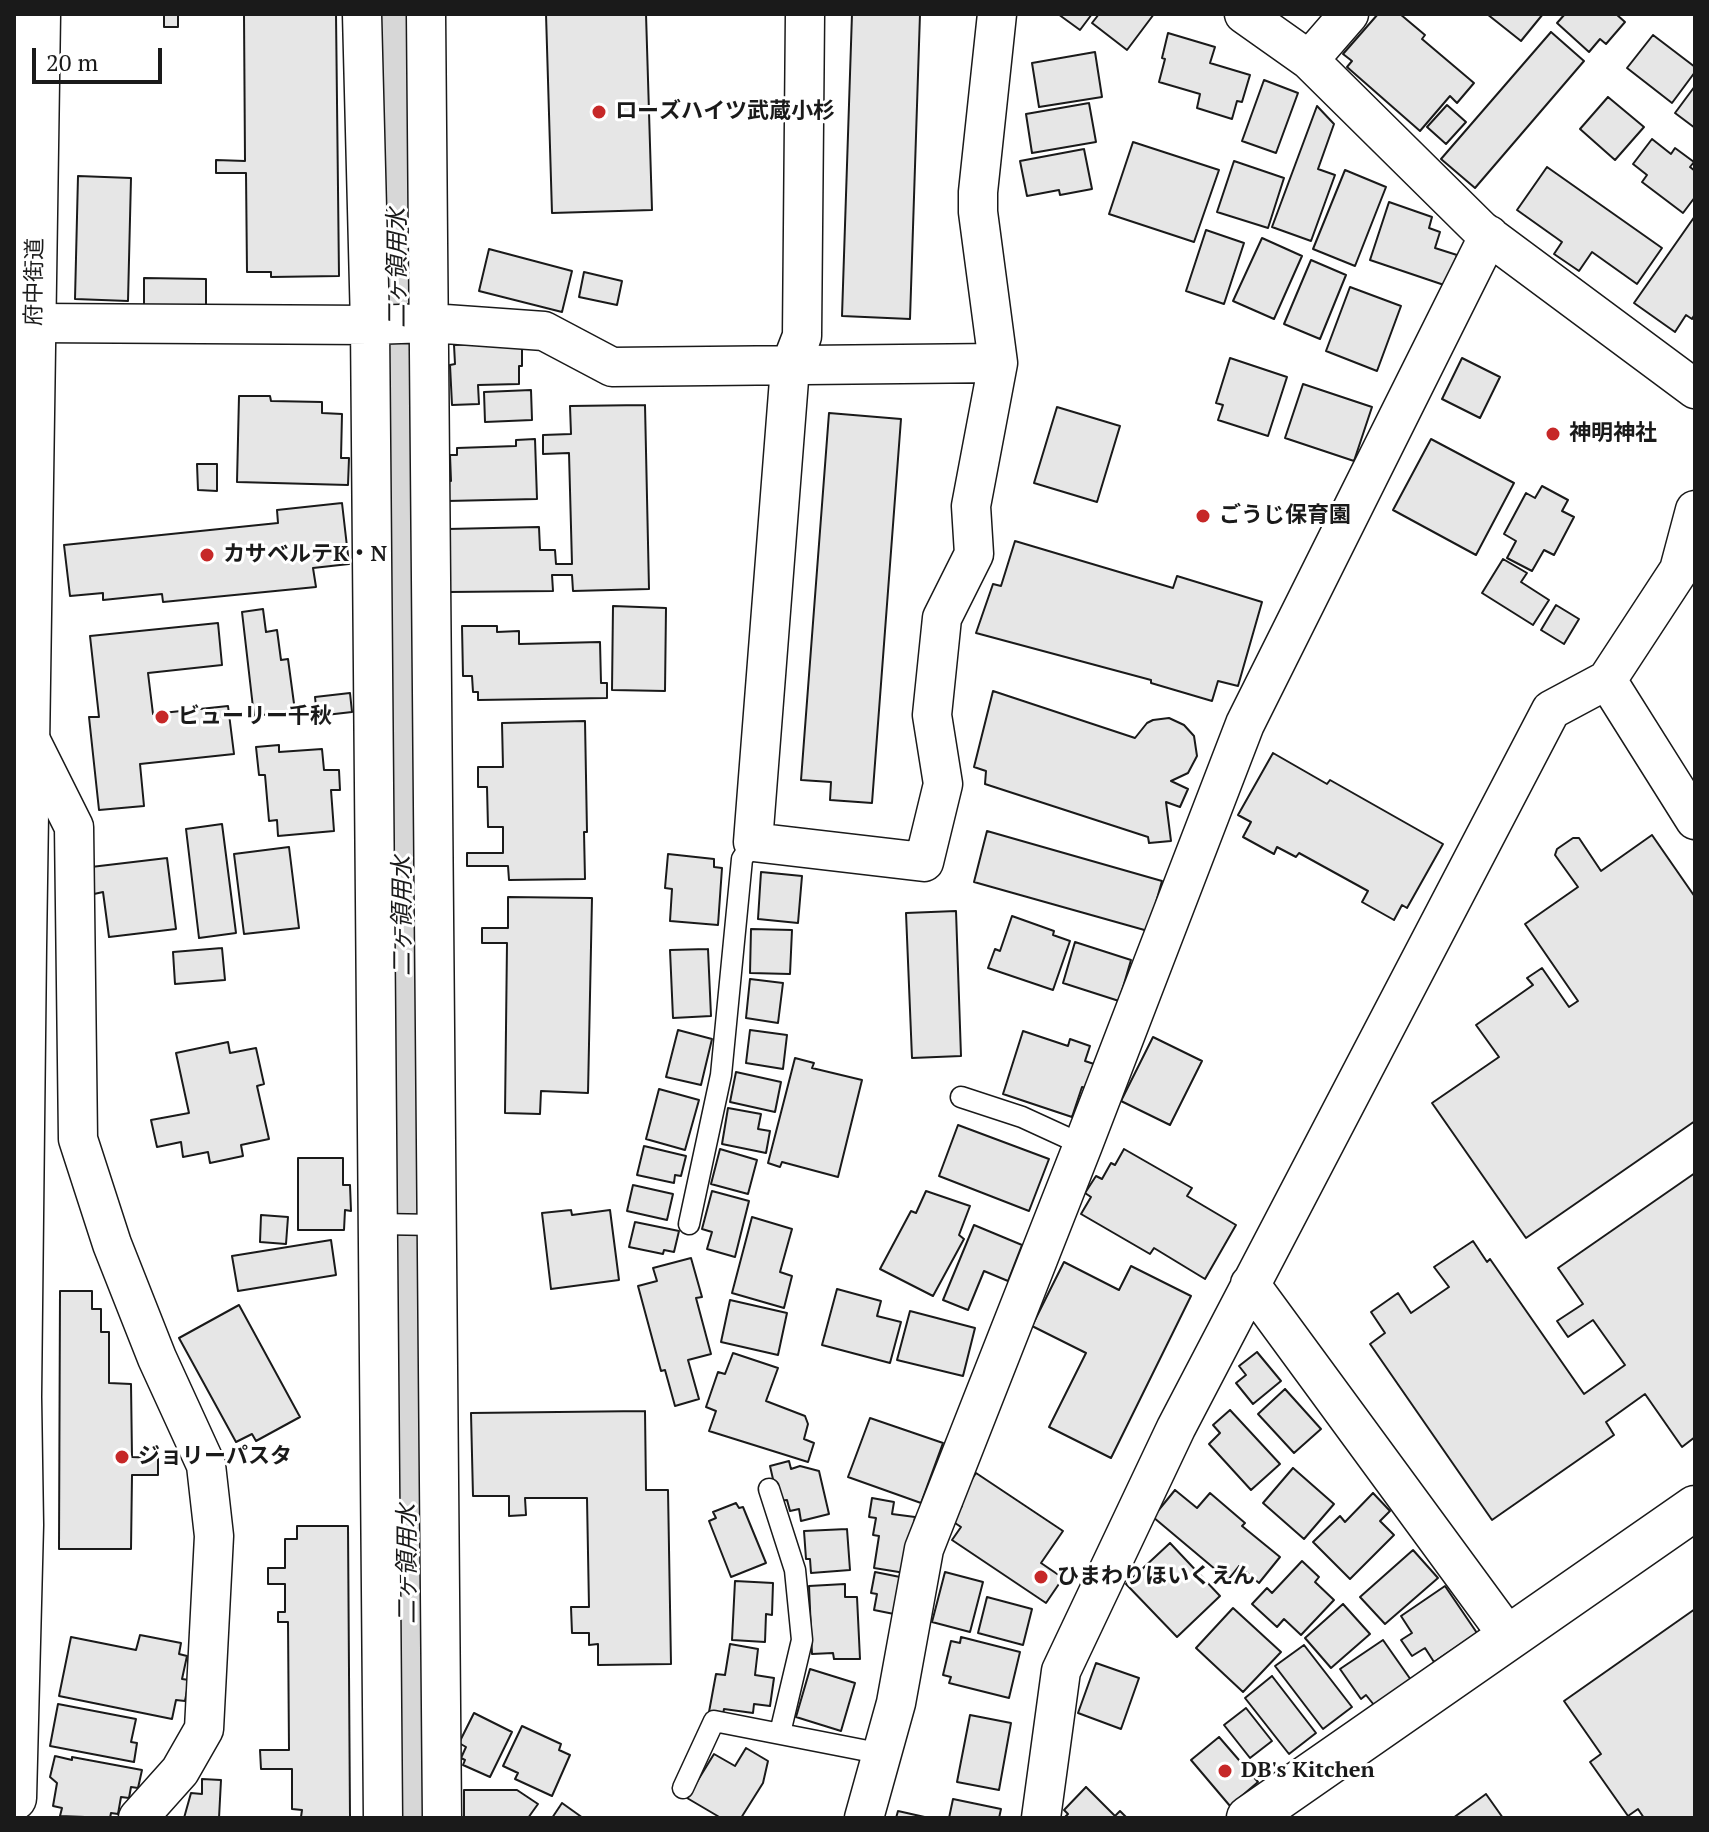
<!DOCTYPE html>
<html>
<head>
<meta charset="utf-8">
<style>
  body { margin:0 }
  #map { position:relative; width:1709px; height:1832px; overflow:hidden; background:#fff; font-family:"PT Serif",serif }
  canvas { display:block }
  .frame { position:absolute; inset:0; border:16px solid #1a1a1a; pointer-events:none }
  .scale { position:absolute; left:32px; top:48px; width:130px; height:36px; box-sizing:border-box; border:4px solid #1a1a1a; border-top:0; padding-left:10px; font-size:24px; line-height:28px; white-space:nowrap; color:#1a1a1a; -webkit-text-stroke:6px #fff; paint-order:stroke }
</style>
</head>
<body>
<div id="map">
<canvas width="1709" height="1832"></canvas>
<div class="frame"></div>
<div class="scale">20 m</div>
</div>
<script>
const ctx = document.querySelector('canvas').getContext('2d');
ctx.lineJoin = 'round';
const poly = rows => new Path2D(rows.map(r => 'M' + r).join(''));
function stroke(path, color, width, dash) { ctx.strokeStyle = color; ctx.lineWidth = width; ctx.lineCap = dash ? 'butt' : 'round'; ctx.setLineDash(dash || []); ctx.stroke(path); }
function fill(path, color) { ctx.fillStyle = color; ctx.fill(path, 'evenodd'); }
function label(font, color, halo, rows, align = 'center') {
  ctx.font = font + ' "PT Serif","Noto Sans JP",serif'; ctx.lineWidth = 6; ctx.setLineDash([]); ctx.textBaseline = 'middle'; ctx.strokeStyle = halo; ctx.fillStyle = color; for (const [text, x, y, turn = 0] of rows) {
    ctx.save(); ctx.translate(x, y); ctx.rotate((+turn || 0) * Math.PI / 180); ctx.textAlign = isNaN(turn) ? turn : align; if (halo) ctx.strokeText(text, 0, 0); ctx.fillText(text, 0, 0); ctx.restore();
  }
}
stroke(poly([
  [395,14,410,1326,411,1818]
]), '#d7d7d7', 78);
const building = poly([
  [164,14,178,14,178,27,164,27,164,14],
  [244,14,336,14,339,276,271,277,271,272,247,272,246,173,216,173,216,160,245,161,244,14],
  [546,14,646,14,652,210,552,213,546,14],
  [852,14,920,14,910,319,842,316,852,14],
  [1058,14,1092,14,1080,30,1058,14],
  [1099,14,1154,14,1127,50,1092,23,1099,14],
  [1378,14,1400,14,1425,35,1422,39,1474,83,1457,103,1450,96,1420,131,1347,67,1352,61,1343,54,1378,14],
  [1487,14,1543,14,1521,41,1487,14],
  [1565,14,1616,14,1625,22,1606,44,1600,39,1589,52,1557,23,1565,14],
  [1551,32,1584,61,1475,188,1441,159,1551,32],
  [1168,33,1215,47,1210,63,1250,75,1242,102,1237,101,1232,119,1197,108,1200,94,1159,82,1165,59,1162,58,1168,33],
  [1653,35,1695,67,1695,72,1672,103,1627,68,1653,35],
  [1095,52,1102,97,1039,107,1032,63,1095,52],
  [1264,80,1298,93,1276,153,1242,141,1264,80],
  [1695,86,1695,128,1675,113,1695,86],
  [1608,97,1644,127,1615,160,1580,129,1608,97],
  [1089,103,1096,142,1032,153,1026,114,1089,103],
  [1447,105,1466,122,1446,144,1427,127,1447,105],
  [1317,106,1334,124,1318,169,1335,175,1311,241,1272,227,1317,106],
  [1652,139,1671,154,1675,148,1694,162,1690,167,1695,171,1695,197,1683,213,1642,182,1647,175,1633,164,1652,139],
  [1133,142,1219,170,1194,242,1109,214,1133,142],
  [1084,149,1092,189,1060,195,1059,190,1027,196,1020,161,1084,149],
  [1234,161,1284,178,1268,228,1217,212,1234,161],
  [1547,167,1662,248,1637,284,1592,252,1579,271,1554,254,1562,242,1517,210,1547,167],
  [1345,170,1386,187,1355,266,1313,249,1345,170],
  [78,176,131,178,128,301,75,299,78,176],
  [1389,202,1432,217,1429,228,1440,232,1435,248,1457,255,1447,286,1370,260,1389,202],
  [1695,216,1695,314,1692,319,1686,315,1675,332,1634,303,1695,216],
  [1206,230,1244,243,1224,304,1186,291,1206,230],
  [1262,238,1302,256,1274,319,1233,301,1262,238],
  [489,249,572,271,562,312,479,291,489,249],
  [1311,260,1346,275,1320,339,1284,324,1311,260],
  [584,272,622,281,617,305,579,297,584,272],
  [144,278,206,279,206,310,144,309,144,278],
  [1350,287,1401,306,1377,371,1326,351,1350,287],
  [522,342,522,366,519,366,519,384,478,385,479,404,452,405,450,365,455,364,454,345,522,342],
  [1230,358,1287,377,1268,436,1218,420,1223,405,1216,403,1230,358],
  [1462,358,1500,377,1480,418,1442,399,1462,358],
  [1303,384,1372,407,1354,461,1285,438,1303,384],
  [531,390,532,420,485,422,484,392,531,390],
  [239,396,270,396,271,401,322,402,322,413,342,414,341,458,349,458,348,485,237,482,239,396],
  [645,405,649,589,573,591,572,575,552,575,553,591,449,592,447,529,539,527,540,550,555,550,556,564,572,564,569,453,543,454,543,435,571,434,570,406,645,405],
  [1057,407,1120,426,1097,502,1034,483,1057,407],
  [829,413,901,419,872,803,830,800,831,782,801,780,829,413],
  [535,439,537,499,447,501,446,481,451,481,450,455,457,455,457,448,516,446,516,440,535,439],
  [1431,439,1514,483,1476,555,1393,510,1431,439],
  [197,464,217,464,217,491,198,490,197,464],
  [1542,486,1568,500,1562,511,1574,517,1554,555,1544,550,1532,571,1507,558,1516,541,1504,534,1526,493,1535,498,1542,486],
  [342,503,349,564,313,568,316,587,163,602,162,594,103,600,103,593,70,596,64,545,278,523,277,510,342,503],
  [1015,541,1173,588,1177,576,1262,602,1238,686,1218,681,1212,701,1151,683,1151,680,976,633,993,584,1001,586,1015,541],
  [1503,559,1527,573,1521,582,1549,600,1533,625,1482,593,1503,559],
  [1556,605,1579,619,1564,644,1541,630,1556,605],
  [613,606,666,608,665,691,612,690,613,606],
  [263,609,266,632,277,630,281,660,288,659,295,711,254,716,242,612,263,609],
  [218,623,222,665,148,673,153,714,228,706,234,754,140,764,144,806,99,810,89,717,99,717,90,636,218,623],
  [462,626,497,626,497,632,519,631,519,644,600,642,601,683,607,683,607,698,478,700,478,692,473,692,472,676,463,676,462,626],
  [993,691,1135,738,1147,723,1153,720,1169,718,1184,725,1194,736,1197,756,1188,773,1171,781,1188,789,1180,807,1166,802,1171,841,1149,843,1148,837,985,784,986,771,974,767,993,691],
  [350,693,352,712,317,716,315,697,350,693],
  [585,721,587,832,584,832,585,879,509,880,508,866,467,866,467,853,503,853,503,827,488,827,487,787,478,787,478,767,503,767,502,723,585,721],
  [279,745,279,752,322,749,324,770,339,770,340,790,331,790,334,831,278,836,277,820,269,821,265,775,259,775,256,747,279,745],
  [1273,753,1327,784,1330,780,1443,844,1407,908,1402,905,1394,920,1362,902,1368,891,1299,853,1296,857,1277,847,1274,854,1243,837,1251,822,1238,815,1273,753],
  [222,824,236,933,199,938,186,829,222,824],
  [987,831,1162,881,1148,931,974,882,987,831],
  [1652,835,1695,897,1695,1121,1526,1238,1432,1103,1499,1057,1476,1025,1533,985,1527,978,1542,968,1569,1007,1578,1001,1525,924,1578,887,1555,855,1557,849,1573,838,1579,838,1601,871,1652,835],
  [289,847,299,928,244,934,234,854,289,847],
  [668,854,714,859,714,867,722,868,718,925,670,921,672,889,665,888,668,854],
  [167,858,176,929,109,937,103,892,94,894,91,867,167,858],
  [761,872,802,876,798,923,758,919,761,872],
  [508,897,592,898,588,1093,541,1091,540,1114,505,1113,507,943,482,943,482,928,508,928,508,897],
  [956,911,961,1056,912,1058,906,913,956,911],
  [1012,916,1054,931,1053,935,1070,941,1053,990,988,968,995,949,1000,951,1012,916],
  [751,929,792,930,790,974,750,973,751,929],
  [1075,942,1131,960,1119,1001,1063,983,1075,942],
  [222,948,225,980,175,984,173,952,222,948],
  [708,949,711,1016,673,1018,670,950,708,949],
  [750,979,783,983,778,1023,746,1018,750,979],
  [678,1030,712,1039,701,1085,666,1077,678,1030],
  [750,1030,787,1035,783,1069,746,1063,750,1030],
  [1023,1031,1068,1046,1070,1039,1090,1046,1085,1061,1097,1065,1089,1089,1082,1087,1072,1117,1003,1094,1023,1031],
  [1153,1037,1202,1061,1170,1125,1121,1101,1153,1037],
  [228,1042,230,1053,256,1048,264,1084,257,1086,269,1139,241,1145,243,1156,210,1163,208,1152,183,1157,181,1142,157,1147,151,1120,189,1113,176,1053,228,1042],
  [795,1058,814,1063,812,1068,862,1080,838,1177,782,1162,780,1167,768,1163,795,1058],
  [736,1072,781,1082,775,1112,730,1102,736,1072],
  [659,1089,699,1100,685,1150,646,1139,659,1089],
  [728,1108,761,1114,758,1129,770,1131,766,1153,722,1144,728,1108],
  [958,1125,1049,1159,1029,1211,939,1176,958,1125],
  [644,1146,686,1156,681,1176,675,1175,674,1183,637,1175,644,1146],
  [720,1149,757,1160,748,1194,711,1184,720,1149],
  [1124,1149,1192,1188,1187,1196,1236,1225,1205,1279,1154,1248,1150,1254,1081,1214,1091,1197,1085,1193,1096,1176,1102,1179,1111,1163,1115,1165,1124,1149],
  [298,1158,343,1158,343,1185,350,1185,351,1211,345,1210,344,1230,298,1230,298,1158],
  [1695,1173,1695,1437,1682,1447,1645,1394,1606,1422,1614,1435,1492,1520,1370,1344,1385,1333,1371,1312,1398,1293,1411,1313,1449,1287,1434,1267,1473,1241,1487,1262,1490,1259,1584,1394,1625,1365,1593,1320,1568,1337,1557,1321,1583,1304,1558,1268,1695,1173],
  [633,1185,673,1194,667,1220,627,1211,633,1185],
  [712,1191,749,1201,735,1257,707,1249,712,1232,702,1229,712,1191],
  [926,1191,970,1206,959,1235,964,1239,933,1296,880,1269,911,1211,916,1213,926,1191],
  [571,1210,572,1215,610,1210,619,1280,551,1289,542,1213,571,1210],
  [261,1215,288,1217,286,1244,260,1242,261,1215],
  [752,1217,792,1229,780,1272,792,1276,784,1308,732,1293,752,1217],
  [635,1222,679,1231,674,1252,664,1250,663,1254,629,1247,635,1222],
  [974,1225,1022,1245,1008,1281,984,1271,968,1310,943,1300,974,1225],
  [331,1240,336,1275,238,1291,232,1256,331,1240],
  [691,1258,702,1297,696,1298,711,1354,688,1360,699,1399,675,1406,665,1370,661,1371,638,1286,657,1281,653,1268,691,1258],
  [1064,1262,1119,1290,1131,1266,1191,1296,1111,1458,1049,1427,1086,1353,1032,1326,1064,1262],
  [837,1289,881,1301,877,1316,901,1322,890,1363,822,1345,837,1289],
  [60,1291,92,1291,92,1309,101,1309,101,1332,109,1332,109,1383,131,1384,132,1457,158,1458,158,1475,132,1475,131,1549,59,1549,60,1291],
  [730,1300,787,1313,778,1355,721,1342,730,1300],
  [239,1305,300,1417,256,1441,252,1434,236,1442,179,1338,239,1305],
  [910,1311,975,1328,963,1376,897,1360,910,1311],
  [1257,1352,1281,1381,1253,1404,1236,1383,1246,1375,1239,1366,1257,1352],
  [733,1353,778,1368,766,1401,805,1416,808,1424,804,1439,814,1443,808,1462,709,1431,716,1411,706,1407,718,1372,725,1374,733,1353],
  [1285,1389,1321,1429,1294,1453,1258,1414,1285,1389],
  [1230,1410,1280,1464,1251,1490,1209,1444,1220,1433,1213,1425,1230,1410],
  [645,1411,646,1490,668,1490,671,1664,598,1665,598,1644,589,1645,589,1633,572,1633,571,1607,589,1607,587,1498,525,1498,526,1515,509,1516,509,1496,473,1496,471,1413,645,1411],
  [870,1418,943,1443,921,1503,848,1477,870,1418],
  [789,1461,791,1469,800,1466,819,1471,829,1514,801,1521,799,1509,790,1511,787,1500,778,1501,770,1466,789,1461],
  [1293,1468,1334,1504,1304,1539,1263,1503,1293,1468],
  [976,1473,1063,1531,1041,1563,1063,1578,1046,1603,952,1540,961,1527,952,1521,962,1506,957,1502,976,1473],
  [1175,1490,1197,1508,1210,1493,1245,1523,1242,1526,1280,1557,1259,1583,1239,1566,1228,1580,1153,1517,1175,1490],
  [1373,1493,1390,1511,1380,1521,1394,1535,1350,1579,1313,1542,1340,1516,1345,1522,1373,1493],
  [872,1498,894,1502,892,1514,915,1517,905,1573,874,1568,879,1536,873,1535,876,1518,869,1517,872,1498],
  [736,1503,739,1508,743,1507,766,1563,731,1577,709,1521,716,1518,713,1512,736,1503],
  [297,1526,348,1526,350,1817,301,1817,302,1810,292,1809,292,1769,261,1769,260,1750,289,1750,288,1622,278,1622,278,1612,285,1612,285,1584,268,1584,268,1568,285,1568,285,1539,297,1539,297,1526],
  [847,1529,850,1570,811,1573,810,1559,806,1559,804,1531,847,1529],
  [1170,1543,1220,1596,1177,1637,1126,1584,1170,1543],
  [1413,1550,1438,1578,1385,1624,1360,1597,1413,1550],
  [1302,1561,1319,1577,1315,1582,1334,1600,1301,1635,1284,1619,1277,1627,1252,1604,1267,1588,1272,1593,1302,1561],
  [875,1572,910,1579,904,1616,874,1610,877,1594,871,1593,875,1572],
  [945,1572,983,1582,970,1632,932,1622,945,1572],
  [735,1581,773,1583,772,1615,766,1614,765,1642,732,1640,735,1581],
  [845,1584,845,1597,857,1597,860,1659,834,1659,833,1653,812,1654,809,1586,845,1584],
  [1445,1586,1477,1633,1434,1662,1425,1648,1412,1656,1401,1640,1412,1633,1401,1616,1445,1586],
  [987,1597,1032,1609,1023,1645,978,1633,987,1597],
  [1343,1604,1370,1634,1331,1668,1305,1638,1343,1604],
  [1233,1608,1281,1652,1243,1692,1196,1648,1233,1608],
  [1695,1609,1695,1818,1644,1818,1638,1809,1628,1816,1590,1762,1601,1754,1564,1701,1695,1609],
  [140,1635,181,1643,179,1654,187,1656,182,1679,189,1680,185,1701,176,1700,172,1719,59,1696,71,1637,136,1650,140,1635],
  [961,1637,1020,1652,1009,1698,949,1683,951,1677,943,1675,951,1641,960,1643,961,1637],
  [1383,1640,1411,1680,1374,1705,1366,1695,1361,1699,1340,1669,1383,1640],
  [730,1644,758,1649,755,1675,774,1678,770,1706,754,1704,753,1713,724,1709,723,1714,709,1712,716,1674,725,1675,730,1644],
  [1304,1645,1352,1707,1323,1729,1275,1666,1304,1645],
  [1096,1663,1139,1678,1121,1729,1078,1713,1096,1663],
  [810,1669,855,1683,841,1731,796,1717,810,1669],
  [1272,1676,1316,1733,1289,1754,1245,1698,1272,1676],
  [58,1704,136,1719,131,1742,137,1743,134,1762,50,1746,58,1704],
  [1246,1708,1272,1741,1250,1758,1224,1725,1246,1708],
  [474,1713,512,1732,490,1777,463,1765,465,1760,461,1758,466,1747,459,1743,474,1713],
  [970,1715,1011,1723,999,1790,957,1782,970,1715],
  [522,1726,561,1744,559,1750,570,1755,552,1796,515,1779,518,1773,503,1766,522,1726],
  [1219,1737,1258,1782,1230,1806,1191,1760,1219,1737],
  [746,1748,768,1761,763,1783,741,1818,721,1818,687,1798,714,1754,735,1766,746,1748],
  [55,1756,72,1760,72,1757,142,1770,138,1788,131,1787,129,1798,121,1797,118,1814,111,1813,110,1818,60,1816,62,1808,53,1806,57,1783,50,1777,55,1756],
  [202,1779,221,1780,219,1818,184,1818,191,1793,202,1794,202,1779],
  [1086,1787,1115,1816,1120,1811,1127,1818,1064,1818,1068,1814,1064,1810,1086,1787],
  [464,1790,517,1790,538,1804,528,1818,464,1818,464,1790],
  [1486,1794,1503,1818,1453,1818,1486,1794],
  [953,1799,1001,1809,999,1818,949,1818,953,1799],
  [562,1803,583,1818,552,1818,562,1803],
  [898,1811,929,1818,896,1818,898,1811]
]);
fill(building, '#e6e6e6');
stroke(building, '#1a1a1a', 2);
const lane = poly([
  [961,1097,1022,1117,1083,1145],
  [377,1224,437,1225],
  [689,1224,721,1075,742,859,753,842],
  [769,1489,795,1570,802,1640,780,1733],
  [683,1788,714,1721,883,1754]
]);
const street = poly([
  [362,14,370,325,383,1818],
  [426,14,442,1818],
  [805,14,802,336,790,367,753,842,924,862,943,784,932,715,942,618,974,554,971,506,998,363],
  [1244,14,1309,60,1481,230,1695,389],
  [1309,60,1349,14],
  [34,323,370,325,431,323,544,331,612,367,998,363,978,212,978,192,997,14],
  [1607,680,1695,820],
  [29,737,74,827,78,1139,112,1244,157,1358,206,1465,214,1536,204,1729,180,1771,138,1818],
  [1250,1284,1509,1637],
  [864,1818,896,1703,924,1549,1083,1145,1245,724,1489,235],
  [1041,1818,1061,1671,1176,1428,1551,710,1607,680,1679,570,1695,510]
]);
const secondary = poly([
  [1249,1818,1695,1508]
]);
const highway = poly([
  [14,1798,21,1525,19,1397,24,947,38,14]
]);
stroke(lane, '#1a1a1a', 23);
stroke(street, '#1a1a1a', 41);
stroke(secondary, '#1a1a1a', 47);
stroke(highway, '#1a1a1a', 47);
stroke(lane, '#fff', 20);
stroke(street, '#fff', 38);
stroke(secondary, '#fff', 44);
stroke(highway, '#fff', 44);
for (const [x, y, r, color] of [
  [599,112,8,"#c62828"],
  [1553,434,8,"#c62828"],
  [1203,516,8,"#c62828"],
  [207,555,8,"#c62828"],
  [162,717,8,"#c62828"],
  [122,1457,8,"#c62828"],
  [1041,1577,8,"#c62828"],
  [1225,1771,8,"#c62828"]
]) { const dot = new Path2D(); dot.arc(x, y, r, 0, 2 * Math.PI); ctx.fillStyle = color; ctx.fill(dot); stroke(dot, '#fff', 3); }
label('bold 22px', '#1a1a1a', '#fff', [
  ["ローズハイツ武蔵小杉",615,112],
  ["神明神社",1569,434],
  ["ごうじ保育園",1219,516],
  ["カサベルテK・N",223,555],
  ["ビューリー千秋",178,717],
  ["ジョリーパスタ",138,1457],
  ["ひまわりほいくえん",1057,1577],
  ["DB's Kitchen",1241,1771]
], 'left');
label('22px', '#1a1a1a', '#fff', [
  ["府中街道",35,282,-89]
]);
label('italic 24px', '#1a1a1a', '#fff', [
  ["二ヶ領用水",398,268,-90],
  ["二ヶ領用水",403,916,-90],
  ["二ヶ領用水",408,1564,-90]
]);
</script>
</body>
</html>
